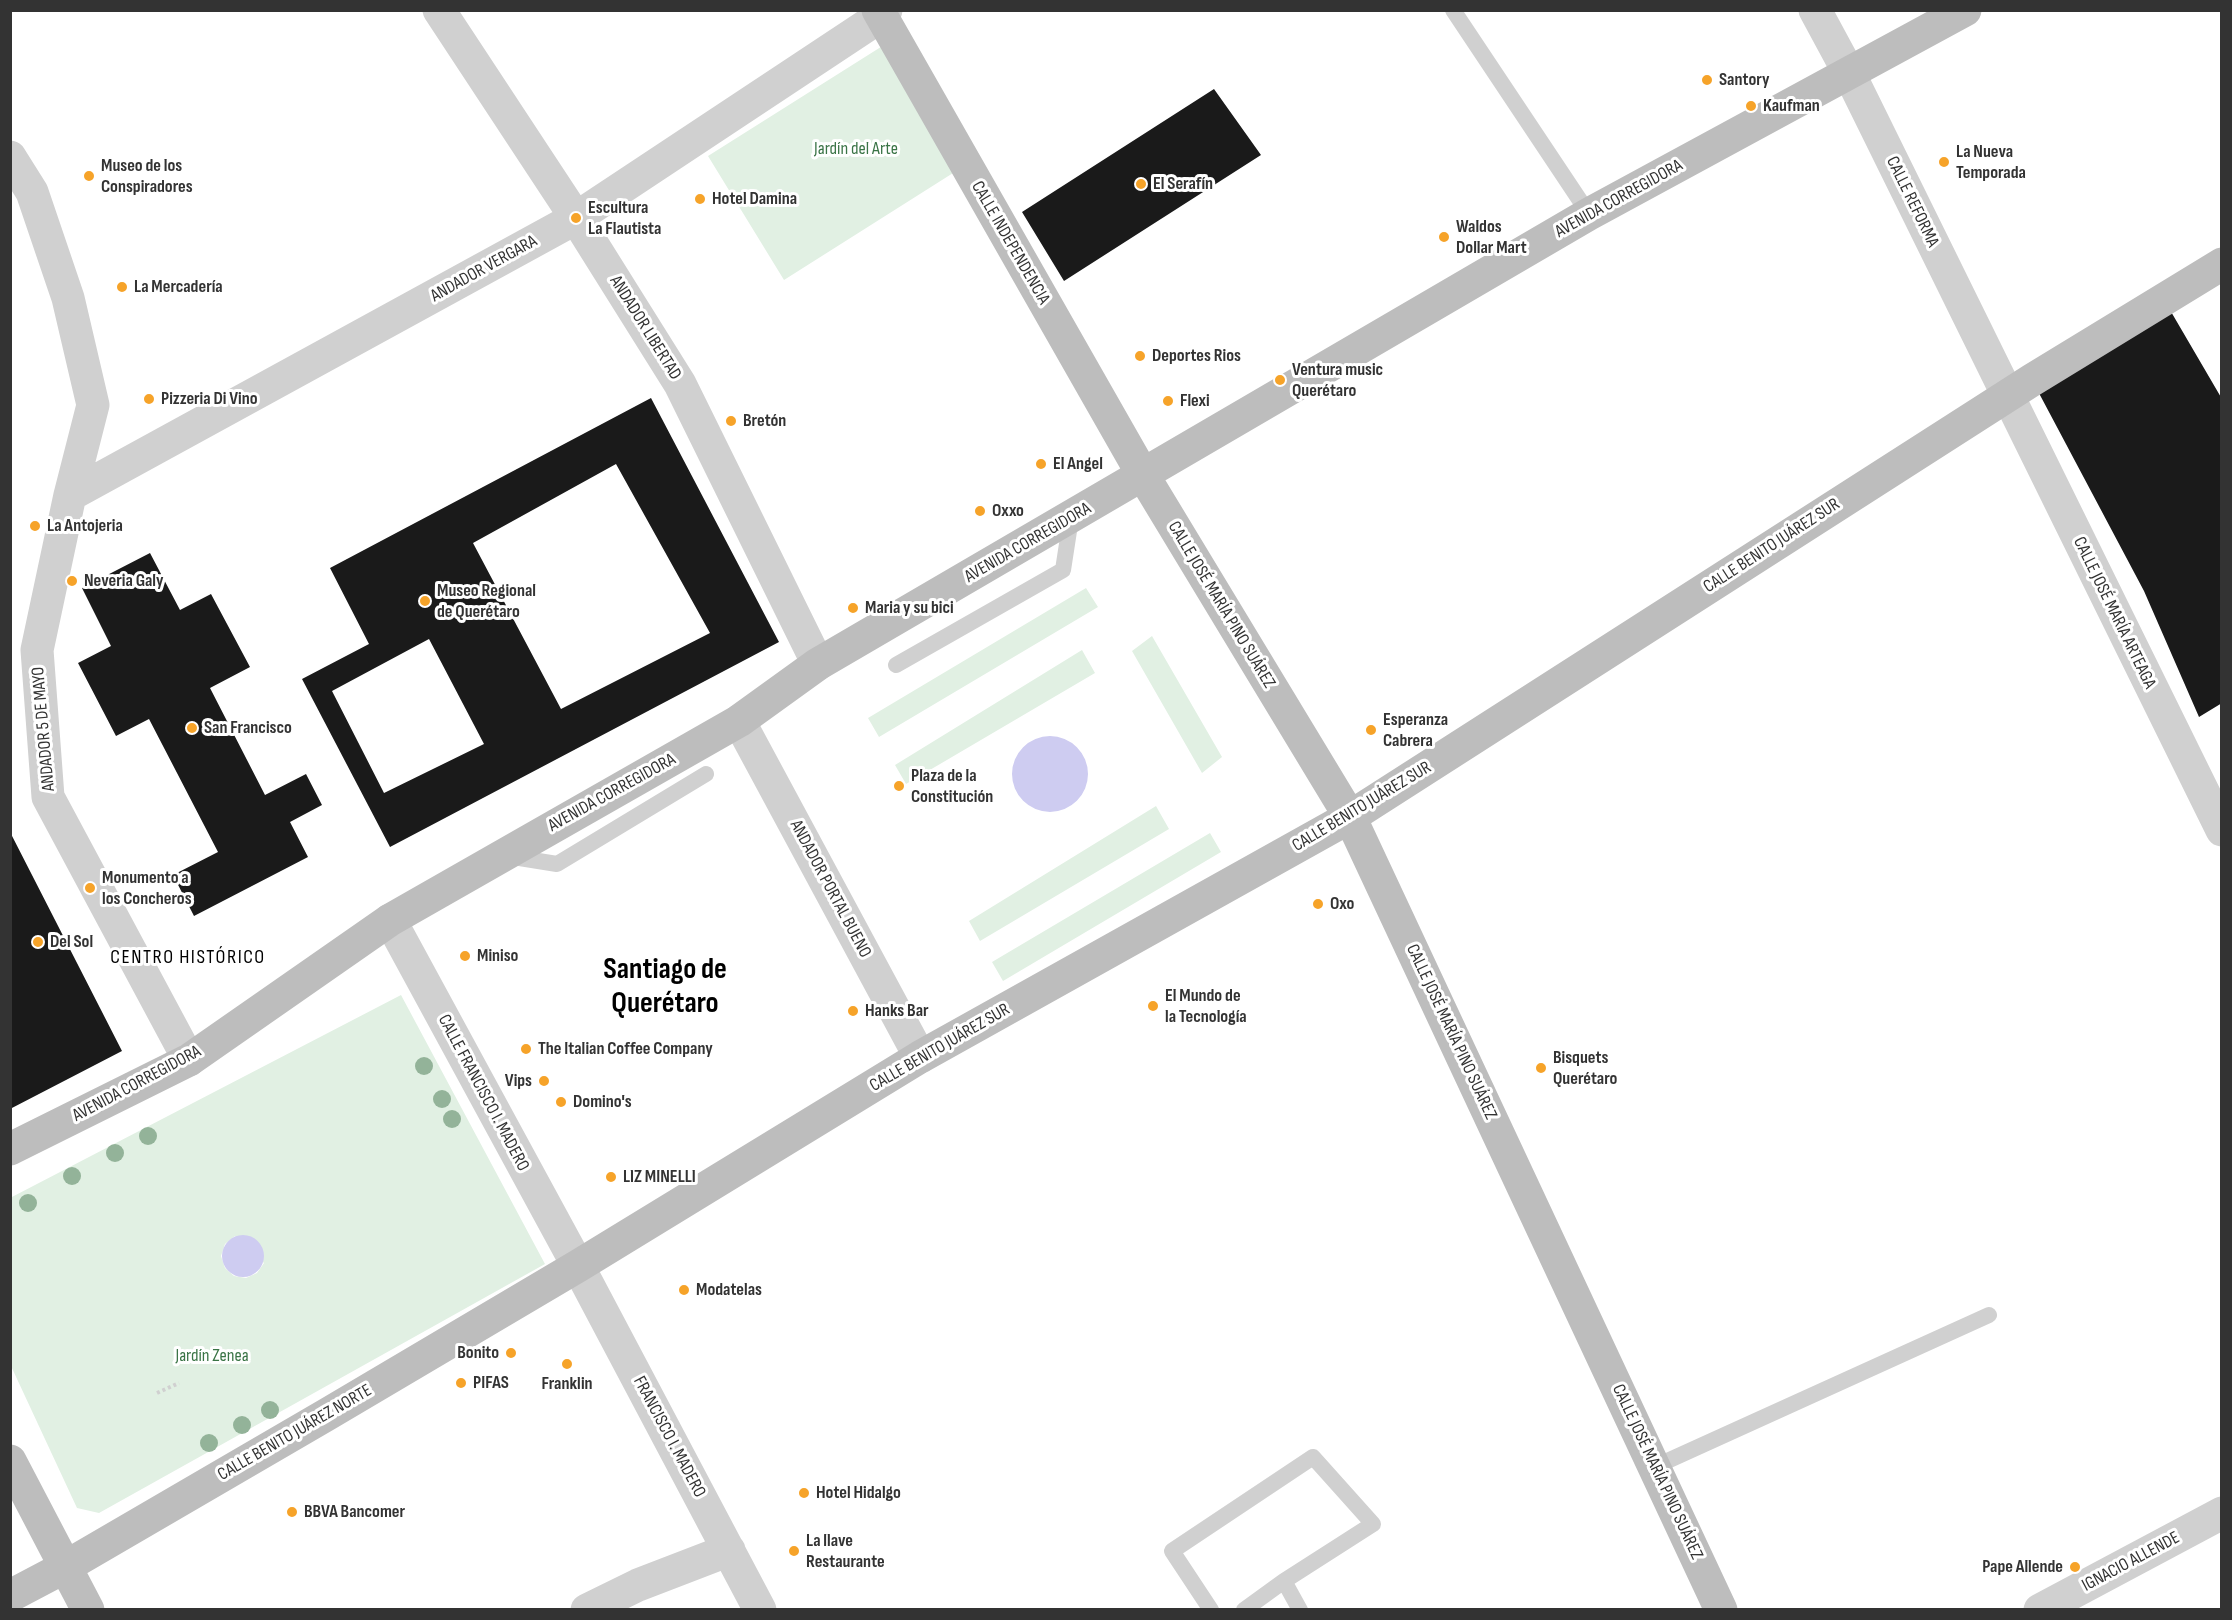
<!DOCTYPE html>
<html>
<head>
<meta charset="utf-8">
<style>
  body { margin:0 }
  #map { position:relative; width:2232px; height:1620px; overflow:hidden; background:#fff; font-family:"Sofia Sans Condensed",sans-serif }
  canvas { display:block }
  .frame { position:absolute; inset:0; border:12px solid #333; pointer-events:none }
</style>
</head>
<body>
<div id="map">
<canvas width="2232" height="1620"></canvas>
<div class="frame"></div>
</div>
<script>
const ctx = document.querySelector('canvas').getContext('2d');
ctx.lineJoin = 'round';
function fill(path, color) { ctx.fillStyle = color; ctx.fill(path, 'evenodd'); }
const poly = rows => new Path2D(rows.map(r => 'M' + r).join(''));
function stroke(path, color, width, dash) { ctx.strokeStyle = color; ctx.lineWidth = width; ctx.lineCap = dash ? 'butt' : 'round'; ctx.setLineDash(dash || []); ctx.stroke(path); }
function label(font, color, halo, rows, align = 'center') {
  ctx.font = font + ' "Sofia Sans Condensed",sans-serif'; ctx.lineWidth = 6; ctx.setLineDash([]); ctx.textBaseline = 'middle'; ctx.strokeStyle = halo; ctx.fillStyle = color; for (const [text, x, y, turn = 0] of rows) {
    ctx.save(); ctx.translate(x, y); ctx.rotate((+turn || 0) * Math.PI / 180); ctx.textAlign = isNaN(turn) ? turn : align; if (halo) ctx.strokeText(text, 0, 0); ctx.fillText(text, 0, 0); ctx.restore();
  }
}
fill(poly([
  [884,45,961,168,784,280,708,156],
  [1086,588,1098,607,879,737,868,718],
  [1152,636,1222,757,1202,773,1132,651],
  [1082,650,1095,673,906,784,895,765],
  [1156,806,1169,829,980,941,969,921],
  [1210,833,1221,852,1003,981,992,962],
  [401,995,545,1264,99,1513,77,1508,11,1366,10,1198],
  [235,1236,264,1263,257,1273,246,1278,234,1276,225,1268,221,1256,225,1244]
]), '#e1f0e3');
fill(poly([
  '1012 774a38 38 0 1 1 76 0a38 38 0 1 1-76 0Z',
  '222 1256a21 21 0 1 1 42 0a21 21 0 1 1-42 0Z'
]), '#ceccf1');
fill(poly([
  [1214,89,1261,155,1064,281,1022,212],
  [2170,310,2222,399,2222,703,2199,717,2144,591,2032,380],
  [651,398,779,642,390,847,302,679,369,644,330,568],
  [616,464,710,633,561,709,473,543],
  [429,639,484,744,384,793,332,691],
  [150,553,180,610,211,594,250,667,210,688,265,795,306,774,322,805,290,822,308,857,194,916,173,875,218,852,149,719,116,736,78,663,111,646,82,588],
  [10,832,122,1051,10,1109]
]), '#1a1a1a');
stroke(poly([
  [157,1393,179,1383]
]), '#d0d0d0', 4, [3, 3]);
stroke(poly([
  [1453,10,1589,214],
  [896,665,1063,570,1071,518],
  [507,856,557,864,706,774],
  [1654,1467,1989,1315],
  [1211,1610,1172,1551,1313,1457,1373,1524,1284,1581,1300,1610],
  [1244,1610,1284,1581]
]), '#d0d0d0', 16);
stroke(poly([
  [439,10,576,218,680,384,818,664],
  [1815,10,1849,73,2222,830],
  [10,157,32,192,68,298,93,405,70,495,37,650,48,797,189,1060],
  [70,495,576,218,881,16,886,10],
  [739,721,920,1057],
  [390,920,578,1266,760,1610],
  [587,1610,638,1585,729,1550],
  [2040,1610,2222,1513]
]), '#d0d0d0', 33);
stroke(poly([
  [878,10,1143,475,1350,817,1721,1610],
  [10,1149,189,1060,390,920,739,721,818,664,1589,214,1965,10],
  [10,1461,88,1610],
  [10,1596,65,1567,326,1415,578,1266,920,1057,1350,817,2032,380,2222,264]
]), '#bdbdbd', 33);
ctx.fillStyle = '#93b399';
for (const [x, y] of [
  [424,1066],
  [442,1099],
  [452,1119],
  [148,1136],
  [115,1153],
  [72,1176],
  [28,1203],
  [270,1410],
  [242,1425],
  [209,1443]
]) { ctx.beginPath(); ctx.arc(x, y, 9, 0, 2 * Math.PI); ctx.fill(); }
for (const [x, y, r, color] of [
  [1707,80,6,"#f6a329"],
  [1751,106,6,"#f6a329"],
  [1944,162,6,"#f6a329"],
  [89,176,6,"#f6a329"],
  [1141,184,6,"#f6a329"],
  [700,199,6,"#f6a329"],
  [576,218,6,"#f6a329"],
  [1444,237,6,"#f6a329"],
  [122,287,6,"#f6a329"],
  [1140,356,6,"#f6a329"],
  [1280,380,6,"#f6a329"],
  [149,399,6,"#f6a329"],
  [1168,401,6,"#f6a329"],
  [731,421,6,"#f6a329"],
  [1041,464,6,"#f6a329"],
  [980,511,6,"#f6a329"],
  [35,526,6,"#f6a329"],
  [72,581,6,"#f6a329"],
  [425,601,6,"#f6a329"],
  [853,608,6,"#f6a329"],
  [192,728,6,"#f6a329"],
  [1371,730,6,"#f6a329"],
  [899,786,6,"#f6a329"],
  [90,888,6,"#f6a329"],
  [1318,904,6,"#f6a329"],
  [38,942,6,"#f6a329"],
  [465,956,6,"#f6a329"],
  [1153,1006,6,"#f6a329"],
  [853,1011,6,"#f6a329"],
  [526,1049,6,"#f6a329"],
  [1541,1068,6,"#f6a329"],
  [544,1081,6,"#f6a329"],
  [561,1102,6,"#f6a329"],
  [611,1177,6,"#f6a329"],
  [684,1290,6,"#f6a329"],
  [511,1353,6,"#f6a329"],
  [567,1364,6,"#f6a329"],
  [461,1383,6,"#f6a329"],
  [804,1493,6,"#f6a329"],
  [292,1512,6,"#f6a329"],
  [794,1551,6,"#f6a329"],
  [2075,1567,6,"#f6a329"]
]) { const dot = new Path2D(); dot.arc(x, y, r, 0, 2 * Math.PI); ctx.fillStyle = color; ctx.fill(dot); stroke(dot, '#fff', 2); }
label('bold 18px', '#333', '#fff', [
  ["Santory",1719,80],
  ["Kaufman",1763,106],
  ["La Nueva",1956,152],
  ["Temporada",1956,173],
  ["Museo de los",101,166],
  ["Conspiradores",101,187],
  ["El Serafín",1153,184],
  ["Hotel Damina",712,199],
  ["Escultura",588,208],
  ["La Flautista",588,229],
  ["Waldos",1456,227],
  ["Dollar Mart",1456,248],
  ["La Mercadería",134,287],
  ["Deportes Rios",1152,356],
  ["Ventura music",1292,370],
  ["Querétaro",1292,391],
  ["Pizzeria Di Vino",161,399],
  ["Flexi",1180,401],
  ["Bretón",743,421],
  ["El Angel",1053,464],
  ["Oxxo",992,511],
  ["La Antojeria",47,526],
  ["Neveria Galy",84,581],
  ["Museo Regional",437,591],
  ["de Querétaro",437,612],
  ["Maria y su bici",865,608],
  ["Esperanza",1383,720],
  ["Cabrera",1383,741],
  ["San Francisco",204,728],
  ["Plaza de la",911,776],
  ["Constitución",911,797],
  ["Monumento a",102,878],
  ["los Concheros",102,899],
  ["Oxo",1330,904],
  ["Del Sol",50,942],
  ["Miniso",477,956],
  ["El Mundo de",1165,996],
  ["la Tecnología",1165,1017],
  ["Hanks Bar",865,1011],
  ["The Italian Coffee Company",538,1049],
  ["Bisquets",1553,1058],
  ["Querétaro",1553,1079],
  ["Vips",532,1081,"right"],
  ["Domino's",573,1102],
  ["LIZ MINELLI",623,1177],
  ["Modatelas",696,1290],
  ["Bonito",499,1353,"right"],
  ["PIFAS",473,1383],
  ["Franklin",567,1384,"center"],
  ["Hotel Hidalgo",816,1493],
  ["BBVA Bancomer",304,1512],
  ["La llave",806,1541],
  ["Restaurante",806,1562],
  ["Pape Allende",2063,1567,"right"]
], 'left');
label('18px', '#3a7446', '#fff', [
  ["Jardín del Arte",856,149],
  ["Jardín Zenea",212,1356]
]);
label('18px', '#333', '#fff', [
  ["AVENIDA CORREGIDORA",1619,199,-29],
  ["CALLE REFORMA",1912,202,64],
  ["CALLE INDEPENDENCIA",1010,243,60],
  ["ANDADOR VERGARA",484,269,-29],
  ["ANDADOR LIBERTAD",645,328,58],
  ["AVENIDA CORREGIDORA",1028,543,-30],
  ["CALLE BENITO JUÁREZ SUR",1772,546,-33],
  ["CALLE JOSÉ MARÍA PINO SUÁREZ",1221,605,59],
  ["CALLE JOSÉ MARÍA ARTEAGA",2114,613,64],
  ["ANDADOR 5 DE MAYO",44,729,-95],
  ["AVENIDA CORREGIDORA",612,793,-29],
  ["CALLE BENITO JUÁREZ SUR",1362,807,-31],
  ["ANDADOR PORTAL BUENO",830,889,62],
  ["CALLE JOSÉ MARÍA PINO SUÁREZ",1451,1032,65],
  ["CALLE BENITO JUÁREZ SUR",940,1048,-30],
  ["AVENIDA CORREGIDORA",137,1084,-28],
  ["CALLE FRANCISCO I. MADERO",483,1093,62],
  ["CALLE BENITO JUÁREZ NORTE",295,1433,-30],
  ["FRANCISCO I. MADERO",669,1437,62],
  ["CALLE JOSÉ MARÍA PINO SUÁREZ",1657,1472,65],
  ["IGNACIO ALLENDE",2131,1562,-28]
]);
ctx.letterSpacing = '1.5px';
label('20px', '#000', '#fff', [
  ["CENTRO HISTÓRICO",188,958]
]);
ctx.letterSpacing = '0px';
label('bold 30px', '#000', '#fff', [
  ["Santiago de",665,970],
  ["Querétaro",665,1004]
]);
</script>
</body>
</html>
